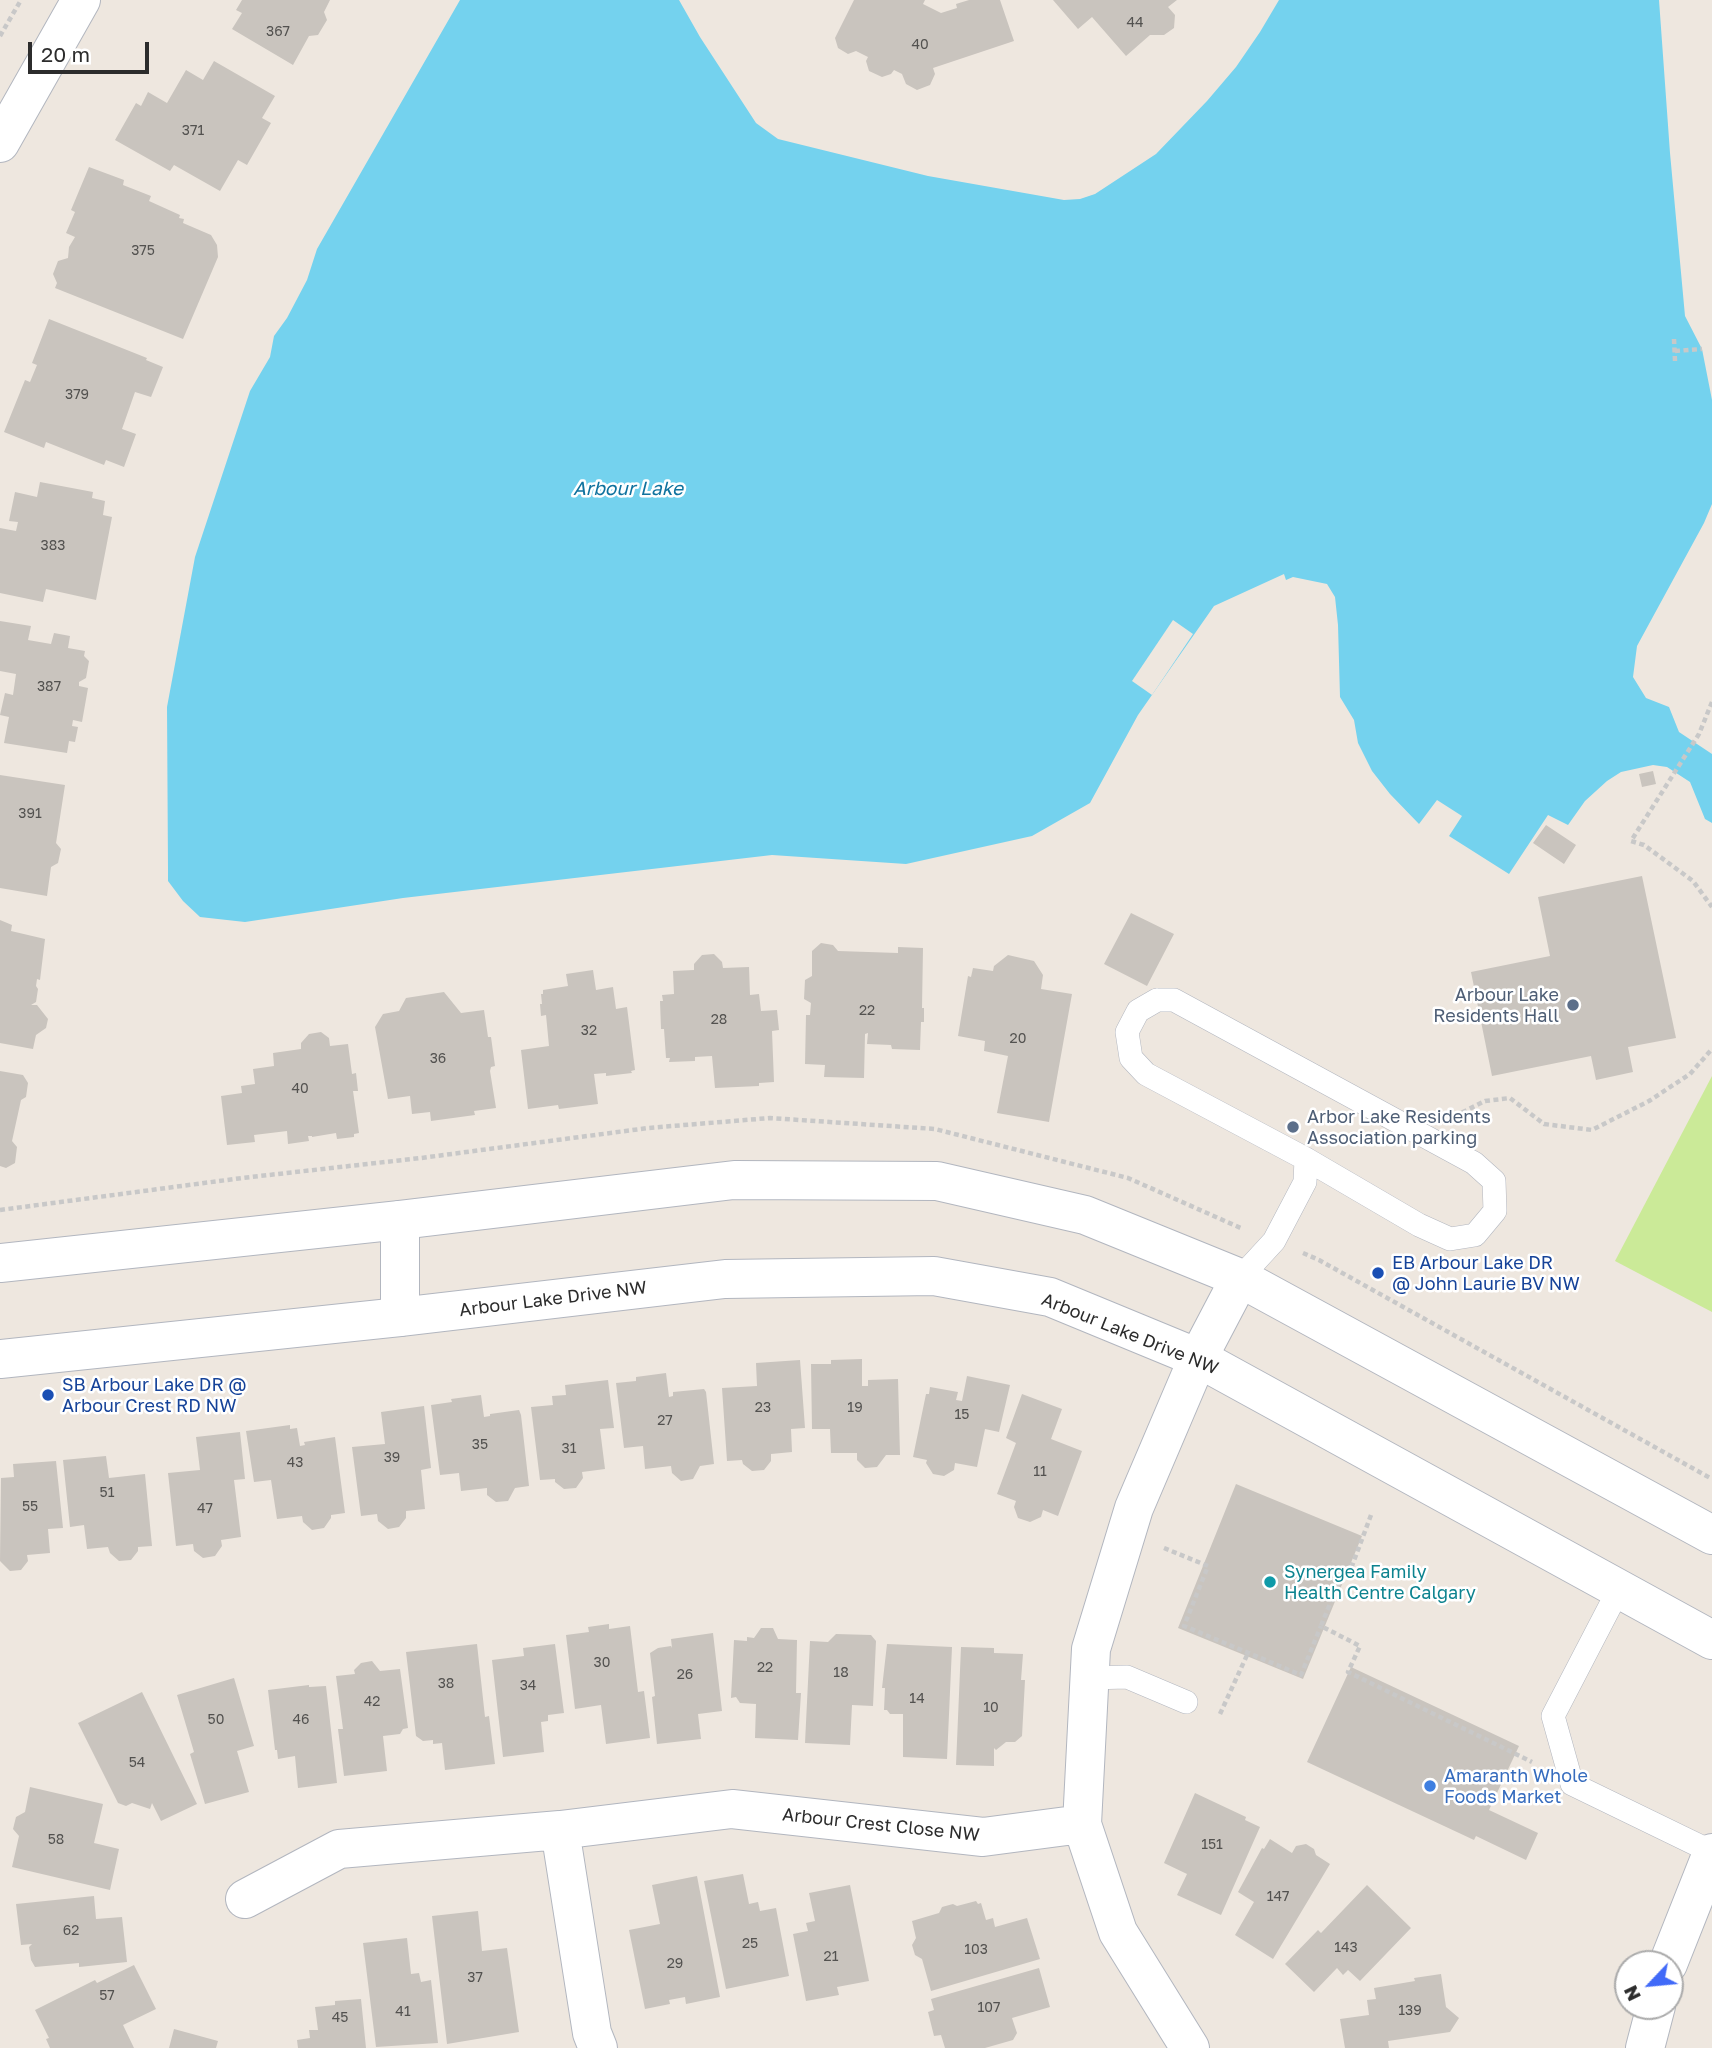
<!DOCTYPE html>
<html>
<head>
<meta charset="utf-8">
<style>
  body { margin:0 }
  #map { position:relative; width:1712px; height:2048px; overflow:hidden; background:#eee7df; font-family:"Golos Text",sans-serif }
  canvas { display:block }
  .north { position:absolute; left:1614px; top:1950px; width:70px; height:70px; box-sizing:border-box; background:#fff; border:2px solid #ababab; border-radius:50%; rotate:244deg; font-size:19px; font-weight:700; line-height:28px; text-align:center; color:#2c2c2c }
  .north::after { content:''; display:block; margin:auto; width:24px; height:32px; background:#416af8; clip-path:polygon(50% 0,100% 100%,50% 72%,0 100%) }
  .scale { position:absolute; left:28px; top:42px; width:121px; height:32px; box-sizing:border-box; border:4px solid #2c2c2c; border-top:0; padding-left:9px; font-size:21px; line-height:24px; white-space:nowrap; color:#2c2c2c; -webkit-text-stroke:5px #fff; paint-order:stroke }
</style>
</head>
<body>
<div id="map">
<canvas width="1712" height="2048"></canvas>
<div class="north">N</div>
<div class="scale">20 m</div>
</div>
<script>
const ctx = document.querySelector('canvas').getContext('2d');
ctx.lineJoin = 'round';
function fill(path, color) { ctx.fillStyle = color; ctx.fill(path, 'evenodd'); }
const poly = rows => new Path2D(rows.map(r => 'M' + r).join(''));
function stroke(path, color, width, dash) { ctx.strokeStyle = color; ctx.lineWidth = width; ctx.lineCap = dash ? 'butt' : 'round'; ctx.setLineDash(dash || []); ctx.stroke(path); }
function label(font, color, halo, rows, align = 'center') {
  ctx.font = font + ' "Golos Text",sans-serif'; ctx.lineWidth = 5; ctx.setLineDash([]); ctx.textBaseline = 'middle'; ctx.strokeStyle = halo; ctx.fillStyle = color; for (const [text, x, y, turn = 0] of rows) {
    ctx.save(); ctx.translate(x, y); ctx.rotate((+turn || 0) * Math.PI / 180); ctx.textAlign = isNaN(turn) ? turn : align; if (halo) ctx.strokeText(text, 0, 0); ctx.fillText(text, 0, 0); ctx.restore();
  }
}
fill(poly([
  [1712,1076,1712,1312,1615,1261]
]), '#cbea98');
fill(poly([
  [460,0,679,0,700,37,756,123,778,139,928,176,1064,200,1080,199,1095,194,1156,154,1207,101,1236,67,1260,32,1279,0,1659,0,1670,153,1685,316,1702,349,1712,400,1712,504,1704,523,1637,646,1633,677,1646,698,1669,707,1679,732,1712,754,1712,823,1705,819,1690,782,1667,767,1653,765,1621,772,1607,781,1585,801,1568,825,1548,815,1509,874,1449,836,1462,816,1437,800,1419,824,1390,794,1372,771,1358,743,1354,720,1340,697,1338,625,1335,597,1327,584,1293,577,1286,580,1284,574,1214,606,1138,715,1090,803,1032,836,906,864,772,855,403,898,245,922,200,917,183,901,168,881,168,869,167,707,195,557,250,391,270,357,274,336,287,318,307,280,317,249]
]), '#74d2ee');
fill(poly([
  [1173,620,1193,634,1152,695,1132,681]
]), '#eee7df');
fill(poly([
  [242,0,330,0,324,12,327,20,318,35,309,36,293,65,232,29,242,13,236,10],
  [854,0,925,0,923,4,941,13,957,8,956,4,969,0,1000,0,1014,41,933,68,935,74,930,85,917,90,906,84,902,74,894,70,891,74,882,77,869,71,866,61,868,57,856,51,848,54,838,48,835,38],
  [1053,0,1177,0,1168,7,1175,15,1174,28,1164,35,1150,35,1126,56,1092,17,1078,29],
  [214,61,275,96,262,118,271,123,247,165,238,160,220,191,174,165,170,171,115,140,136,103,141,106,148,92,167,103,186,70,203,80],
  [89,167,124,180,123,185,151,196,149,201,180,215,179,218,184,219,183,223,211,235,217,245,218,257,183,339,55,288,57,283,53,274,58,261,68,258,69,247,75,237,66,233,75,212,71,210],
  [49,319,147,358,146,360,163,367,151,397,135,392,122,429,136,434,124,467,106,460,104,465,46,442,44,448,4,432,25,380,30,382,37,365,32,363],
  [40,482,93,492,92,498,105,501,103,515,112,517,96,600,46,589,43,602,0,593,0,528,16,531,18,522,9,521,15,492,37,497],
  [0,621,31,626,28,640,51,644,54,633,70,636,68,648,85,651,84,656,89,661,86,678,79,682,79,686,88,688,82,722,73,720,72,726,78,727,75,742,69,741,67,753,4,743,9,717,0,715,5,693,13,695,16,674,0,671],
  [1653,771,1656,784,1642,787,1639,774],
  [0,775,65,785,56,843,61,849,58,863,51,867,47,896,0,888],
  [1546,825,1576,845,1564,864,1533,843],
  [1642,876,1676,1038,1628,1047,1633,1072,1596,1080,1591,1056,1492,1076,1471,972,1550,956,1538,897],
  [1131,913,1174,934,1147,986,1104,964],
  [0,920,12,925,11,931,45,939,40,980,37,979,36,986,38,989,36,1002,31,1005,37,1005,48,1019,46,1028,36,1035,33,1049,0,1043],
  [821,943,833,945,838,951,898,953,898,947,923,948,922,1008,924,1008,924,1022,921,1022,920,1050,892,1049,891,1045,867,1044,868,1033,865,1034,864,1078,824,1077,825,1065,805,1064,806,1015,810,1015,811,1003,804,999,805,980,812,976,812,951],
  [714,954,722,962,723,968,749,967,750,995,759,994,761,1011,777,1010,779,1030,772,1031,774,1082,759,1083,759,1086,715,1088,712,1056,695,1057,695,1061,669,1062,670,1058,666,1058,664,1029,661,1029,660,1001,663,1001,662,995,674,994,673,971,694,970,694,964,702,955],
  [1008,955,1034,961,1043,975,1041,989,1072,994,1049,1122,997,1113,1008,1056,984,1051,985,1041,958,1036,968,976,971,977,973,968,993,971,994,966],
  [593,970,596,990,613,987,616,1009,627,1007,635,1070,631,1071,632,1073,606,1076,606,1073,594,1074,598,1104,559,1109,558,1105,528,1109,521,1050,549,1046,546,1015,541,1016,540,1004,542,1004,541,994,543,994,543,990,568,986,566,974],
  [444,992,461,1013,484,1010,488,1037,491,1037,495,1066,491,1067,490,1071,496,1108,474,1111,475,1115,431,1121,430,1112,412,1114,410,1096,388,1099,375,1027,383,1014,399,1011,406,998],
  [321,1032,329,1038,330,1046,348,1044,352,1074,356,1073,358,1091,353,1091,359,1133,354,1134,354,1137,337,1139,336,1133,312,1137,312,1136,308,1136,309,1141,288,1144,287,1131,254,1135,255,1142,227,1145,221,1096,242,1093,241,1086,255,1084,253,1069,274,1066,273,1053,301,1049,301,1043,309,1034],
  [0,1071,23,1075,28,1083,26,1097,21,1100,12,1141,17,1147,15,1163,6,1168,0,1166],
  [862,1359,862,1386,868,1386,868,1380,898,1379,900,1455,886,1455,877,1467,865,1468,857,1460,857,1453,831,1453,830,1429,812,1429,811,1364,831,1364,831,1360],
  [800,1360,805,1428,791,1429,792,1452,771,1454,771,1461,764,1470,752,1471,743,1464,742,1460,727,1461,722,1388,757,1386,756,1363],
  [666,1373,669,1397,673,1396,673,1392,704,1389,706,1392,714,1464,700,1466,693,1479,681,1481,672,1473,671,1466,645,1469,643,1446,624,1448,616,1383,636,1381,636,1377],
  [967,1376,1010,1385,999,1432,985,1429,977,1467,955,1463,954,1470,944,1476,933,1474,926,1463,927,1460,913,1457,926,1394,929,1394,930,1387,958,1392,956,1400,962,1401],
  [608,1380,614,1428,600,1429,605,1469,582,1472,583,1478,576,1488,564,1489,555,1482,555,1479,540,1480,531,1407,553,1405,552,1396,566,1395,565,1385],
  [1022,1394,1062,1409,1051,1439,1082,1451,1058,1516,1043,1510,1041,1517,1030,1522,1018,1518,1014,1507,1016,1501,997,1494,1016,1443,1006,1438],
  [481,1395,484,1417,490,1416,490,1414,519,1410,521,1415,529,1486,515,1488,508,1501,496,1502,487,1495,487,1488,461,1491,459,1473,440,1475,431,1405,452,1402,451,1399],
  [424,1406,431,1468,421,1470,425,1509,406,1511,406,1518,399,1527,388,1529,378,1521,377,1514,361,1516,352,1447,385,1444,381,1412],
  [290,1425,290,1429,297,1428,300,1446,305,1445,304,1442,335,1437,345,1513,331,1515,331,1518,324,1528,312,1530,303,1522,302,1516,277,1519,271,1480,254,1482,246,1431],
  [240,1432,245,1479,234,1480,241,1537,221,1540,222,1546,215,1556,203,1558,194,1551,193,1544,176,1546,168,1473,200,1470,196,1437],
  [106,1456,109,1478,145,1474,152,1546,138,1547,138,1551,131,1560,119,1561,110,1553,108,1547,87,1549,84,1525,70,1527,63,1460],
  [56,1461,63,1528,48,1529,50,1553,27,1555,28,1561,21,1570,10,1571,0,1561,1,1478,14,1477,13,1464],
  [1236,1484,1362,1536,1303,1679,1178,1628],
  [609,1624,609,1629,630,1626,638,1692,644,1691,650,1738,606,1744,601,1705,575,1709,566,1635,589,1632,588,1627],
  [761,1628,773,1628,778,1639,797,1640,796,1693,801,1693,798,1740,755,1738,756,1704,740,1703,736,1697,731,1698,734,1640,747,1641,747,1637,754,1638],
  [713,1633,722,1711,698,1714,701,1739,657,1744,652,1697,655,1696,650,1653,658,1648,671,1646,672,1648,671,1639],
  [836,1634,871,1635,876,1641,873,1706,852,1705,850,1745,805,1743,810,1641,828,1642],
  [477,1644,485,1717,489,1716,495,1764,445,1770,442,1743,433,1744,433,1740,423,1741,416,1736,406,1652],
  [555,1644,564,1713,548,1715,548,1721,541,1722,544,1752,503,1757,492,1660,524,1656,523,1648],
  [887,1644,952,1647,947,1759,903,1757,903,1714,890,1714,887,1710,884,1710,885,1688,882,1688],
  [961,1647,994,1648,994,1653,1023,1654,1021,1680,1025,1680,1022,1736,1015,1742,1006,1742,996,1750,994,1748,994,1766,956,1765],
  [372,1661,380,1671,400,1669,408,1728,403,1729,400,1734,383,1736,387,1771,344,1776,338,1729,343,1729,336,1676,355,1674,354,1670,361,1663],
  [1351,1667,1519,1746,1489,1810,1538,1833,1526,1860,1476,1836,1474,1840,1307,1762],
  [234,1678,254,1746,237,1751,249,1792,205,1804,190,1754,194,1752,177,1695],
  [309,1685,309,1687,326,1686,337,1783,298,1788,295,1756,278,1759,277,1750,275,1750,268,1690],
  [142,1692,197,1804,161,1821,152,1803,150,1809,132,1803,126,1806,118,1803,78,1723],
  [30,1787,103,1804,94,1843,119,1849,110,1890,12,1867,19,1836,13,1829,16,1817,25,1812],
  [1195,1793,1246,1817,1245,1820,1260,1827,1221,1915,1177,1895,1187,1874,1164,1863],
  [1270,1839,1292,1853,1296,1846,1306,1844,1314,1849,1316,1855,1330,1864,1273,1959,1235,1935,1254,1902,1238,1892,1262,1848,1264,1849],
  [743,1874,749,1904,758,1902,760,1911,776,1908,789,1976,726,1989,704,1881],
  [697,1876,720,1997,686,2004,685,1997,669,2000,670,2004,645,2009,629,1930,660,1924,652,1885],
  [850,1885,869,1981,837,1987,839,1995,806,2001,793,1934,808,1931,806,1923,815,1921,809,1893],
  [1367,1885,1411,1928,1360,1981,1348,1970,1343,1975,1337,1968,1314,1992,1285,1964,1318,1930,1321,1933],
  [94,1896,96,1919,122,1917,127,1962,79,1967,79,1963,35,1967,31,1960,29,1947,32,1944,21,1945,16,1904],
  [976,1901,978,1904,981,1903,986,1920,993,1918,995,1927,1027,1918,1040,1959,931,1991,922,1959,915,1955,912,1945,916,1938,912,1921,939,1913,942,1907,953,1904,957,1906],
  [478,1911,482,1951,507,1948,519,2032,447,2044,432,1916],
  [407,1938,411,1974,419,1973,421,1982,431,1980,438,2043,376,2047,363,1943],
  [134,1965,156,2009,123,2025,134,2048,50,2048,46,2039,49,2038,35,2010,95,1980,97,1983],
  [1039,1968,1050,2007,1012,2018,1017,2033,1013,2040,985,2048,945,2048,941,2035,934,2036,928,2012,934,2010,931,1999],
  [1441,1974,1446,2007,1459,2018,1450,2032,1388,2041,1389,2048,1345,2048,1340,2019,1369,2015,1367,2000,1376,1999,1374,1988,1415,1981,1414,1978],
  [361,1999,366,2048,298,2048,297,2040,310,2038,309,2030,318,2030,315,2007,335,2005,335,2001],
  [174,2029,218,2041,216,2048,169,2048]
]), '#c9c4be');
const service = poly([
  [1157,1000,1174,1000,1474,1163,1494,1181,1495,1211,1475,1235,1450,1239,1419,1225,1306,1159,1146,1074,1131,1058,1127,1032,1138,1011,1157,1000],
  [1240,1278,1274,1241,1305,1182,1306,1159],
  [1619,1589,1553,1716,1572,1784,1712,1852],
  [1089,1678,1127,1677,1186,1702]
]);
const minor = poly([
  [400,1317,400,1220],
  [560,1830,592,2033,598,2048],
  [245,1899,339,1849,560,1830,732,1809,983,1837,1082,1824],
  [1190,2048,1118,1932,1082,1824,1091,1649,1134,1508,1198,1358,1240,1278]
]);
const tertiary = poly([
  [0,143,81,0],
  [0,1263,400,1220,734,1180,937,1181,1085,1215,1240,1278,1712,1535],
  [0,1359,400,1317,725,1279,934,1276,1050,1297,1198,1358,1712,1640],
  [1668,1964,1712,1853],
  [1645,2048,1656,2006]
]);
stroke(service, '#b2b6bf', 24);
stroke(minor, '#b2b6bf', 40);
stroke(tertiary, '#b2b6bf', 40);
stroke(poly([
  [0,36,21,0],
  [1674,339,1675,361],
  [1675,351,1702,349],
  [1712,702,1699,734,1631,841,1644,845,1693,881,1712,907],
  [1458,1120,1463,1112,1485,1101,1510,1098,1544,1124,1592,1130,1649,1101,1690,1074,1712,1049],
  [0,1210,242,1178,421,1158,648,1128,770,1118,935,1129,1128,1178,1243,1229],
  [1303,1253,1319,1260,1712,1479],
  [1371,1515,1352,1566,1344,1569,1321,1626,1360,1646,1348,1672,1532,1762],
  [1164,1548,1208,1566,1184,1626,1301,1675,1321,1626],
  [1220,1714,1248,1653]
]), '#c8c8c8', 4.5, [5, 3.5]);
stroke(service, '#fff', 23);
stroke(minor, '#fff', 38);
stroke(tertiary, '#fff', 38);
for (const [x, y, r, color] of [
  [1573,1005,7,"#5c6f8a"],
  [1293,1127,7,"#5c6f8a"],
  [1378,1273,7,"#1a4fb4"],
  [48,1395,7,"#1a4fb4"],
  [1270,1582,7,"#0f9aa8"],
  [1430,1786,7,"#3f7fe0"]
]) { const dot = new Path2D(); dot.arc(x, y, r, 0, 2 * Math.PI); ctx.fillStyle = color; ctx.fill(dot); stroke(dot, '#fff', 2.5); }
label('14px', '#535250', null, [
  ["44",1135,23],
  ["367",278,32],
  ["40",920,45],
  ["371",193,131],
  ["375",143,251],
  ["379",77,395],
  ["383",53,546],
  ["387",49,687],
  ["391",30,814],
  ["22",867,1011],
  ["28",719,1020],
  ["32",589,1031],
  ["20",1018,1039],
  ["36",438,1059],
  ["40",300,1089],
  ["23",763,1408],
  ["19",855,1408],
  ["15",962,1415],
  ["27",665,1421],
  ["35",480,1445],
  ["31",569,1449],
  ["39",392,1458],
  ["43",295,1463],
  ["11",1040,1472],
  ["51",107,1493],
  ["55",30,1507],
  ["47",205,1509],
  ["30",602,1663],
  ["22",765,1668],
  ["18",841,1673],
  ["26",685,1675],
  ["38",446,1684],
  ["34",528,1686],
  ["14",917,1699],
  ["42",372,1702],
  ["10",991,1708],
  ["50",216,1720],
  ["46",301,1720],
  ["54",137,1763],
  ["58",56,1840],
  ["151",1212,1845],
  ["147",1278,1897],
  ["62",71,1931],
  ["25",750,1944],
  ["143",1346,1948],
  ["103",976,1950],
  ["21",831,1957],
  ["29",675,1964],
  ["37",475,1978],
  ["57",107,1996],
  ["107",989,2008],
  ["139",1410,2011],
  ["41",403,2012],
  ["45",340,2018]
]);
label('18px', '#4e5e75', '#fff', [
  ["Arbour Lake",1559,995],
  ["Residents Hall",1559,1016],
  ["Arbor Lake Residents",1307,1117,"left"],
  ["Association parking",1307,1138,"left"]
], 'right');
label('18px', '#164399', '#fff', [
  ["EB Arbour Lake DR",1392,1263],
  ["@ John Laurie BV NW",1392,1284],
  ["SB Arbour Lake DR @",62,1385],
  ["Arbour Crest RD NW",62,1406]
], 'left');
label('18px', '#2c2c2c', '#fff', [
  ["Arbour Lake Drive NW",553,1299,-7],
  ["Arbour Lake Drive NW",1130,1334,22],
  ["Arbour Crest Close NW",881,1825,6]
]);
label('18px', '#0d838f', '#fff', [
  ["Synergea Family",1284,1572],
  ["Health Centre Calgary",1284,1593]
], 'left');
label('18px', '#366cbe', '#fff', [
  ["Amaranth Whole",1444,1776],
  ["Foods Market",1444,1797]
], 'left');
label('italic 19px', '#0f729e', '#fff', [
  ["Arbour Lake",628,489]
]);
</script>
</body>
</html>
